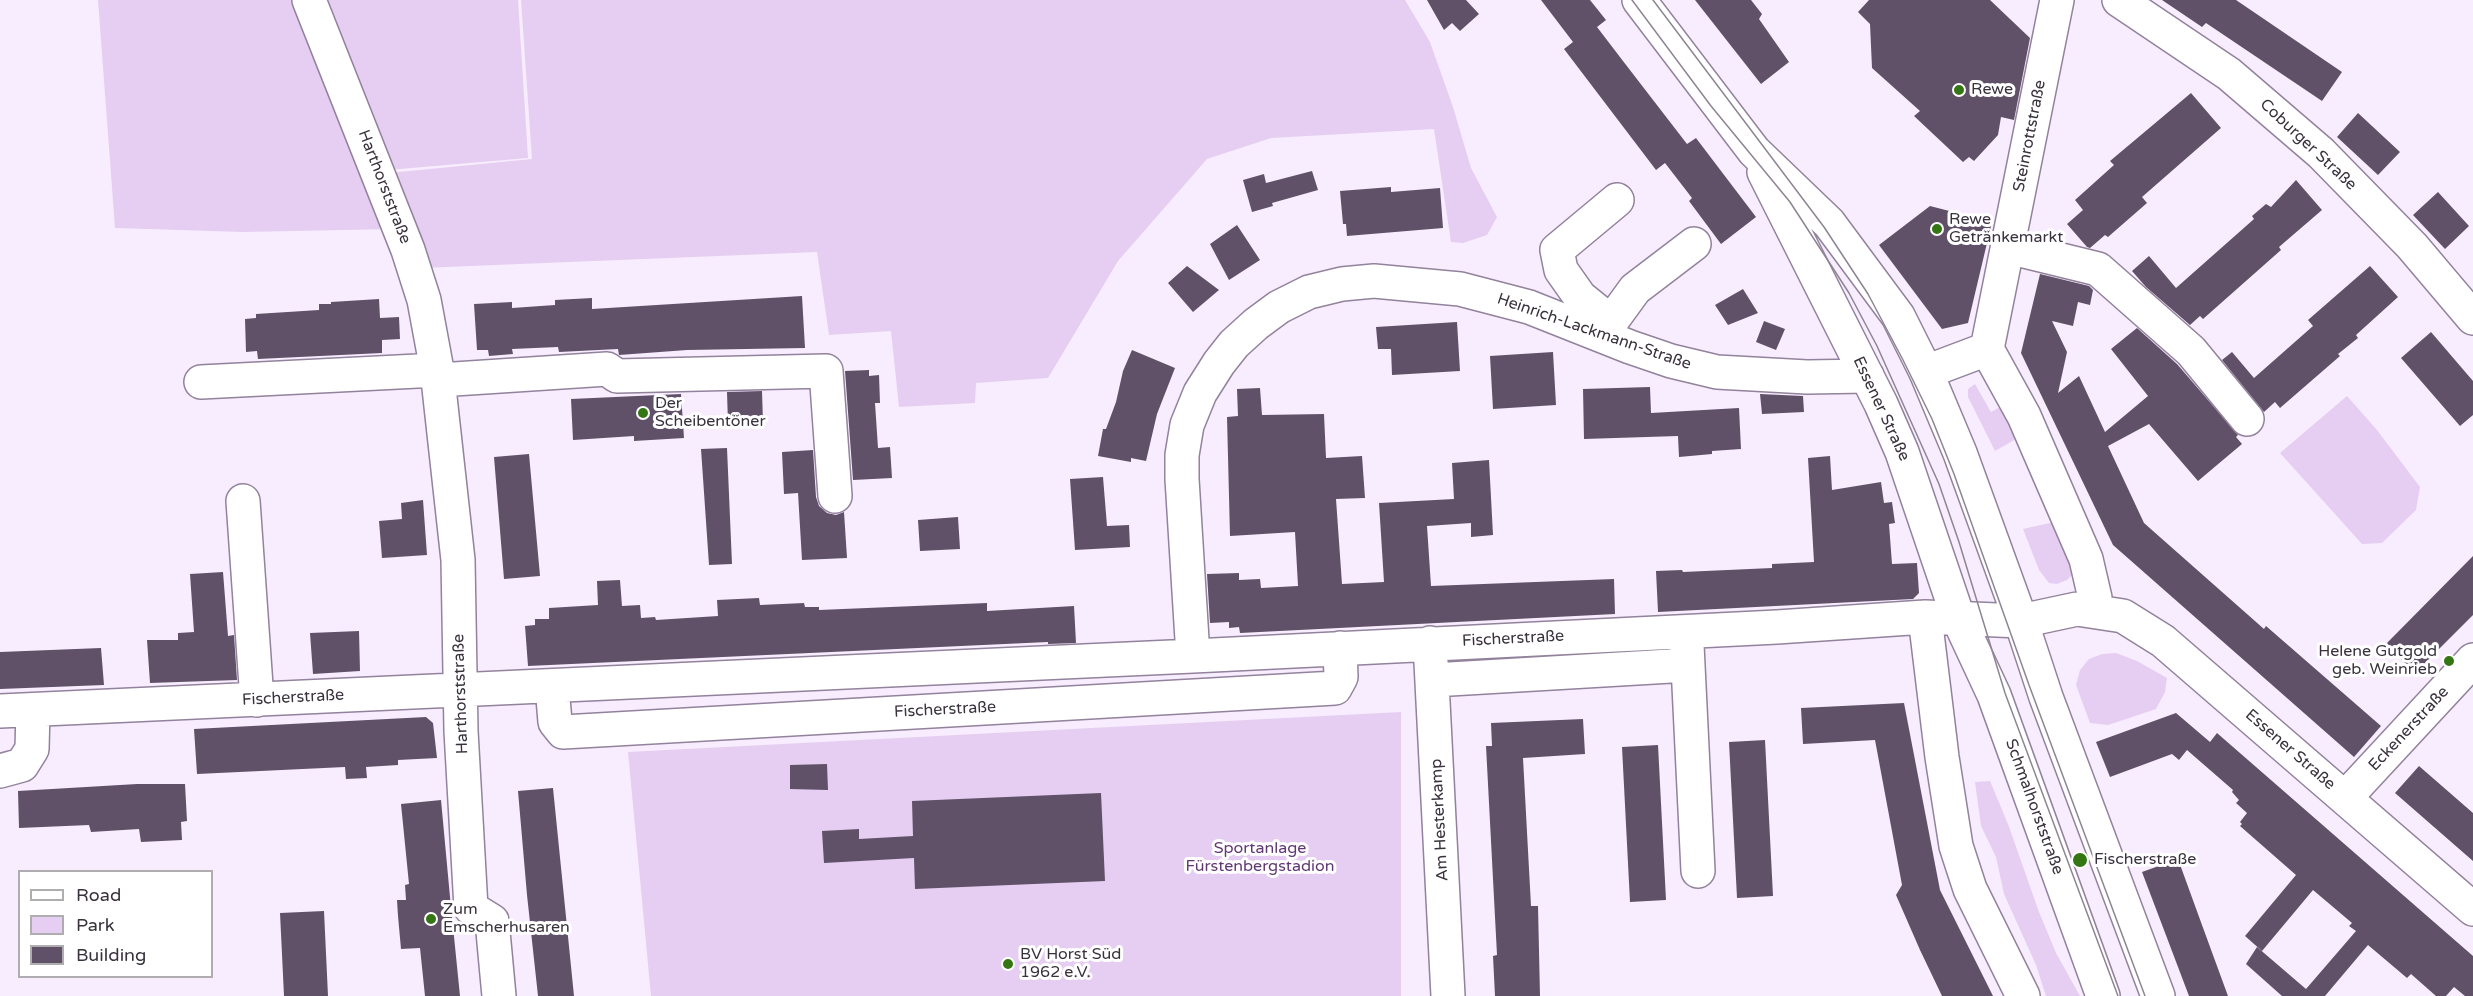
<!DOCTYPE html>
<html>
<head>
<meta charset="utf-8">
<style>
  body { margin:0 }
  #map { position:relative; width:2473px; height:996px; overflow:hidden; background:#f8edff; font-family:"Varela Round",sans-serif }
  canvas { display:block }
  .legend { position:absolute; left:18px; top:870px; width:195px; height:108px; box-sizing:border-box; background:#fff; border:2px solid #b0adb1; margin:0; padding:8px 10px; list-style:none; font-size:18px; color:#39323d }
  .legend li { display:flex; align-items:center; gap:12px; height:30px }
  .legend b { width:30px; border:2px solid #b0adb1 }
</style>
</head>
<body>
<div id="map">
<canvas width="2473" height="996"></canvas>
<ul class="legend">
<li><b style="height:8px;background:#fff"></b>Road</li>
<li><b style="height:16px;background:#e5cef2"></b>Park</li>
<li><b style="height:16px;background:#605169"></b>Building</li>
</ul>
</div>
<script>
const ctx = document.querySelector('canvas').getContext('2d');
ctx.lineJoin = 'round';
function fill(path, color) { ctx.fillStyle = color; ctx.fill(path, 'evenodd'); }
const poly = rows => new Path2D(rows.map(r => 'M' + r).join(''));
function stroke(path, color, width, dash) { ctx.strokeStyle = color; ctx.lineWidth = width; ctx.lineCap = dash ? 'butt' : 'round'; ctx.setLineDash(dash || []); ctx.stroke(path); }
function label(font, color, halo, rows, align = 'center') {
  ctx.font = font + ' "Varela Round",sans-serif'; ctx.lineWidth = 6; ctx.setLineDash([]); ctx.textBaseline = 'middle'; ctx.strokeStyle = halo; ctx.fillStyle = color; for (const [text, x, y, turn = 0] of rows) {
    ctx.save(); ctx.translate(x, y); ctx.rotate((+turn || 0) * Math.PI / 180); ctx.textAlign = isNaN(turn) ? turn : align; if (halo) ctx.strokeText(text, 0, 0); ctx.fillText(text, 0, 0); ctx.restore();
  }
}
fill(poly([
  [98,0,294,0,393,229,243,232,115,228],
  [320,0,518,0,528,158,388,170],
  [521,0,1405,0,1430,42,1453,107,1471,168,1497,217,1487,235,1463,243,1451,242,1434,129,1271,138,1207,159,1118,261,1048,378,976,383,975,403,899,407,891,331,829,335,817,252,421,268,389,173,532,159],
  [1975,384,1991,412,2002,406,2016,439,1995,451,1968,397,1968,389],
  [2347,396,2377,430,2420,487,2416,510,2382,543,2362,544,2280,453],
  [2054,522,2070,555,2074,573,2067,580,2057,584,2049,583,2039,570,2023,529],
  [2116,653,2137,661,2167,678,2165,692,2156,709,2108,725,2090,723,2076,685,2080,670,2089,659,2102,654],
  [1401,712,1401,996,651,996,628,752],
  [1990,781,2008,824,2039,912,2056,953,2080,996,2046,996,2036,965,2004,894,1996,857,1981,826,1975,782]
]), '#e5cef2');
fill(poly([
  [1427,0,1466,0,1479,14,1460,31,1452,23,1444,30],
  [1541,0,1590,0,1606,20,1597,27,1623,61,1687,144,1696,138,1756,217,1721,244,1689,201,1692,198,1665,163,1656,170,1564,49,1573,42],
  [1695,0,1751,0,1762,14,1759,19,1789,62,1761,84],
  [1869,0,1990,0,2030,38,2014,120,2001,117,1998,135,1974,161,1969,157,1963,162,1914,116,1920,111,1872,68,1870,24,1858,12],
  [2162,0,2236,0,2342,72,2322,101,2206,23,2202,27],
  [2191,93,2221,128,2142,197,2147,203,2108,237,2105,235,2090,248,2087,247,2067,224,2083,210,2075,200,2114,165,2110,161],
  [2358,113,2400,152,2378,175,2337,137],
  [1312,171,1318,190,1272,203,1273,206,1252,212,1243,180,1264,174,1266,183],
  [2296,180,2322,210,2279,247,2281,250,2203,319,2200,316,2190,325,2146,287,2132,271,2149,256,2176,288,2254,219,2252,216,2266,204,2271,207],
  [1391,187,1391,192,1440,188,1443,228,1347,236,1346,224,1343,224,1340,191],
  [2438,192,2469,226,2445,249,2413,215],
  [1930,206,1992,222,1968,323,1942,329,1879,245],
  [1237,225,1260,260,1229,280,1210,244],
  [1187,266,1219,290,1193,312,1168,283],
  [2370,266,2398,297,2356,335,2358,338,2338,354,2340,356,2280,408,2275,402,2264,412,2222,360,2232,352,2254,378,2313,326,2308,320],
  [2040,274,2089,286,2093,290,2090,305,2078,302,2073,326,2052,321,2067,352,2058,393,2079,376,2105,432,2148,396,2111,349,2137,328,2177,364,2238,435,2236,437,2242,444,2198,481,2149,424,2108,446,2144,523,2264,629,2266,626,2381,726,2354,757,2113,545,2021,353],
  [1743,289,1758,313,1728,325,1715,305],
  [802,296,805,348,687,350,619,355,618,349,559,352,558,347,512,349,513,354,489,356,488,350,477,350,474,304,512,302,512,308,555,305,555,300,592,298,592,309],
  [379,299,380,318,399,317,400,339,382,340,382,353,258,359,257,351,246,352,245,319,256,318,256,314,319,310,319,304,331,304,331,302],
  [1764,321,1785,329,1776,350,1756,342],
  [1457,322,1460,371,1392,375,1391,349,1378,349,1376,327],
  [2431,332,2473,381,2473,415,2460,426,2401,358],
  [1132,350,1175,368,1157,414,1146,461,1131,458,1131,462,1098,456,1103,429,1106,429,1116,402,1123,371],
  [1553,352,1556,405,1493,409,1490,356],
  [869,370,869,376,879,375,880,403,875,403,878,448,890,447,892,478,853,480,845,371],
  [1650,387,1651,413,1739,408,1741,449,1712,451,1712,454,1679,457,1678,436,1584,439,1583,389],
  [1260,388,1262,415,1324,414,1326,458,1362,456,1365,498,1336,499,1342,584,1384,582,1379,503,1454,499,1452,463,1489,460,1493,535,1471,537,1471,523,1427,526,1431,586,1614,579,1615,614,1240,633,1239,627,1229,628,1229,622,1210,623,1207,574,1239,573,1239,580,1260,579,1261,588,1298,586,1295,532,1230,536,1227,417,1238,416,1237,389],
  [762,391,763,423,728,424,727,392],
  [681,394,684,438,634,441,634,436,573,440,571,399],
  [1760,394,1803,396,1804,412,1762,414],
  [727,448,732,564,709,565,701,449],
  [813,450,816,497,819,506,827,513,836,515,844,512,847,558,802,560,798,493,784,494,782,452],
  [529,454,540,576,504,579,494,457],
  [1830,456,1832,490,1881,482,1884,503,1892,502,1895,523,1889,524,1892,564,1917,563,1919,593,1913,599,1658,612,1656,571,1682,570,1683,572,1772,568,1772,564,1814,562,1808,458],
  [1103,477,1107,526,1129,525,1130,547,1075,550,1070,479],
  [423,500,427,555,382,558,379,521,402,519,401,503],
  [958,517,960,549,920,551,918,520],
  [2473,556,2473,615,2415,673,2386,644],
  [223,572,228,636,234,635,237,680,150,683,147,640,178,640,178,633,194,632,190,574],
  [620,580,622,606,640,605,641,618,655,617,656,620,718,616,717,600,759,598,760,605,804,603,805,607,819,607,819,610,987,603,987,611,1074,606,1076,643,1048,644,1048,642,528,666,525,626,535,625,535,619,549,619,549,608,598,605,597,581],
  [359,631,360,671,313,674,310,633],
  [101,648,104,685,0,689,0,652],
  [1904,703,1940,890,1993,996,1942,996,1920,950,1896,895,1902,885,1875,740,1803,744,1801,708],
  [2176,713,2210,742,2217,733,2473,956,2473,996,2465,996,2454,987,2446,996,2436,996,2411,974,2407,978,2368,945,2325,996,2282,996,2246,964,2257,947,2306,989,2356,931,2349,926,2352,923,2313,890,2262,951,2245,936,2296,875,2240,826,2242,824,2240,822,2247,813,2236,803,2239,800,2232,792,2233,790,2187,750,2179,760,2172,754,2110,777,2096,742],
  [426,717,433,723,437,758,398,760,398,765,366,767,367,778,346,779,345,767,197,774,194,729],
  [1583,719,1585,754,1523,758,1531,906,1538,906,1540,996,1495,996,1493,956,1497,955,1486,746,1492,746,1491,723],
  [1765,740,1773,896,1737,898,1729,742],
  [1658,745,1666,900,1630,902,1622,747],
  [827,764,828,790,790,789,790,765],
  [2419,766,2473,813,2473,861,2395,793],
  [137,784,185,784,187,821,181,822,182,840,141,842,139,829,91,832,89,825,19,828,18,791],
  [553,788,555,808,574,996,538,996,527,895,518,791],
  [1101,793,1105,881,915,889,914,858,824,863,822,831,859,829,859,839,913,836,912,801],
  [441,800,450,897,460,996,425,996,420,948,401,949,398,916,397,900,406,900,405,885,409,884,401,804],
  [2178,859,2202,925,2228,996,2189,996,2142,872],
  [324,911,328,996,284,996,280,913]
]), '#605169');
const minor = poly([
  [309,0,408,250,424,300,437,370,458,560,461,731,471,908,492,921,499,996],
  [2119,0,2229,74,2321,153,2412,246,2473,318],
  [2008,247,2098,269,2191,351,2247,419],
  [1611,322,1635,289,1694,244],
  [1606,337,1611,322,1580,297,1561,270,1557,250,1617,200],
  [1987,349,2024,416,2086,559,2095,598,2095,611],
  [1926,372,1987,349,2057,0],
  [439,380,607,369,617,376,826,371,835,496],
  [201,382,437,370],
  [243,501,257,700],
  [1925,617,1942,757,1956,846,1970,889,2023,996],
  [1430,643,1448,996],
  [1687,645,1698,871],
  [1193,656,1182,479,1182,455,1187,425,1200,393,1219,363,1234,344,1256,324,1279,307,1309,292,1342,284,1374,281,1460,289,1529,307,1630,347,1671,361,1717,372,1807,377,1867,376],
  [1433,680,1688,665],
  [552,686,555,722,563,732,1335,688,1341,677,1340,648],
  [0,711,1193,656,1777,627,1925,617,2021,621,2077,609,2123,616,2163,641,2473,909],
  [0,771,22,765,32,749,33,710],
  [2345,798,2473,660]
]);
const major = poly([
  [1639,0,1754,151,1829,223,1898,316,1926,372,1960,453,2021,621,2046,697,2158,996],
  [1764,172,1881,404,1902,452,1959,620,1994,695,2103,996]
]);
stroke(minor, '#92829c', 36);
stroke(major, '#92829c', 36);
stroke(minor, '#fff', 33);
stroke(major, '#fff', 33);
stroke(poly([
  [1632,0,1711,106,1790,202,1849,293,1877,346,1939,484,1959,542,2005,693,2118,996],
  [1653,0,1824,227,1868,294,1903,360,1932,419,1954,474,2029,685,2145,996]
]), '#8e8593', 1.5);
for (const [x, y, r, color] of [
  [1959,90,6,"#347614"],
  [1937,229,6,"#347614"],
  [643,413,6,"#347614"],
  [2449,661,6,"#347614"],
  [2080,860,8,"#347614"],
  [431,919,6,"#347614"],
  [1008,964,6,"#347614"]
]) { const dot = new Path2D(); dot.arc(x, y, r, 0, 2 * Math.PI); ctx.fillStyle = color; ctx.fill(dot); stroke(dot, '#fff', 2); }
label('16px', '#39323d', '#fff', [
  ["Rewe",1971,90],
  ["Rewe",1949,220],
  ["Getränkemarkt",1949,238],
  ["Der",655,404],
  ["Scheibentöner",655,422],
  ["Helene Gutgold",2437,652,"right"],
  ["geb. Weinrieb",2437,670,"right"],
  ["Fischerstraße",2094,860],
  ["Zum",443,910],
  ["Emscherhusaren",443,928],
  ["BV Horst Süd",1020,955],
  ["1962 e.V.",1020,973]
], 'left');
label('16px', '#39323d', '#fff', [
  ["Steinrottstraße",2030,136,-79],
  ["Coburger Straße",2308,145,43],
  ["Harthorststraße",384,187,69],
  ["Heinrich-Lackmann-Straße",1594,332,19],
  ["Essener Straße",1881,409,65],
  ["Fischerstraße",1513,639,-3],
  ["Harthorststraße",461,694,-92],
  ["Fischerstraße",293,698,-3],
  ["Fischerstraße",945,710,-3],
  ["Eckenerstraße",2409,729,-47],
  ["Essener Straße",2290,750,41],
  ["Schmalhorststraße",2034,807,70],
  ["Am Hesterkamp",1440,820,-93]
]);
label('16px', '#603974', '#fff', [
  ["Sportanlage",1260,849],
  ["Fürstenbergstadion",1260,867]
]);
</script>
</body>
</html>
